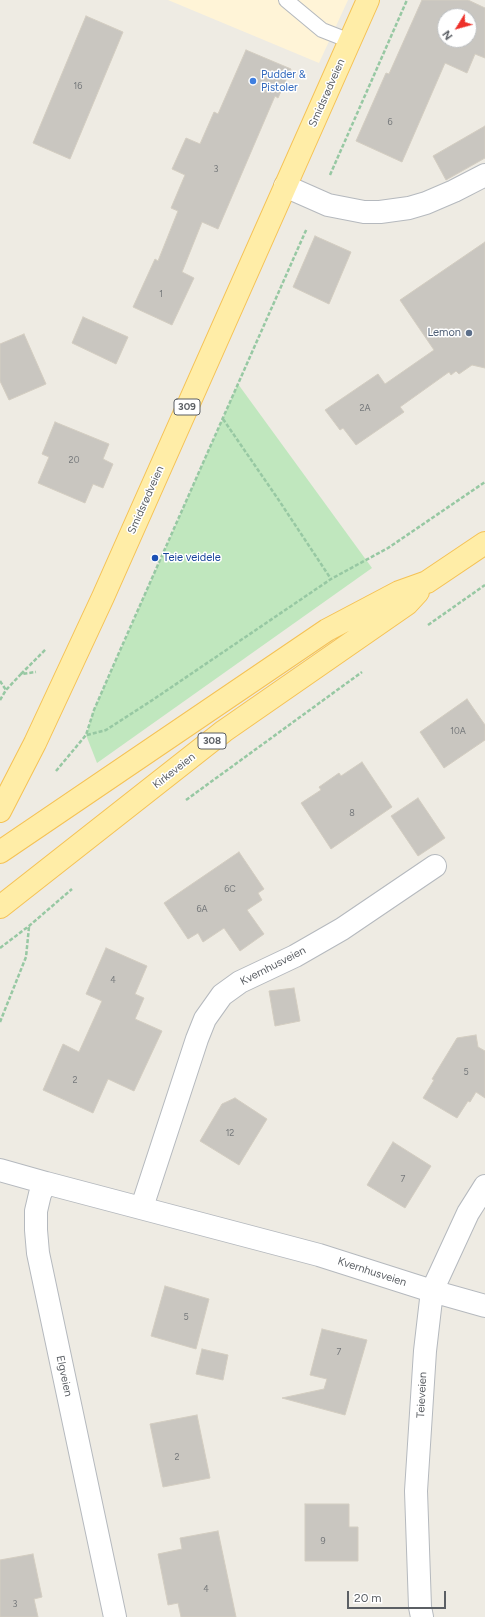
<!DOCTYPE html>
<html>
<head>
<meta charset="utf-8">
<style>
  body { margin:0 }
  #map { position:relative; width:485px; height:1617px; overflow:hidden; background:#eeebe3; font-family:Figtree,sans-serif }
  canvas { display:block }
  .north { position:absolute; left:437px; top:8px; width:40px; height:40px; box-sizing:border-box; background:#fff; border:1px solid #bdbfc1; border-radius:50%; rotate:233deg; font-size:11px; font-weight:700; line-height:16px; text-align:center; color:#5b5f64 }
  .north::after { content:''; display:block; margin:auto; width:14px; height:18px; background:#ee3029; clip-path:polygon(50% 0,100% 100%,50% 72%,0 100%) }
  .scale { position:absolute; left:347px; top:1591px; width:99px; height:18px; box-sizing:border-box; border:2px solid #5b5f64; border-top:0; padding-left:5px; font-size:12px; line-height:14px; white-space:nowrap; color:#5b5f64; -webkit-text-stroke:3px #fff; paint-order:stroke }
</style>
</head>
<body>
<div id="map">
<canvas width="485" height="1617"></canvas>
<div class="north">N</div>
<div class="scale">20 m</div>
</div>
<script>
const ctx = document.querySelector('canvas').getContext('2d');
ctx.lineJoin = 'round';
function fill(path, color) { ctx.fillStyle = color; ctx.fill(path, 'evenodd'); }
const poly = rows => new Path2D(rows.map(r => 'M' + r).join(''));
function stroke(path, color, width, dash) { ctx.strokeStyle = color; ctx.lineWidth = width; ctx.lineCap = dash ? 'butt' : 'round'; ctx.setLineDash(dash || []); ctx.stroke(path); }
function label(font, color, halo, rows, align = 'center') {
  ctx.font = font + ' Figtree,sans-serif'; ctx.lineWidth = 3; ctx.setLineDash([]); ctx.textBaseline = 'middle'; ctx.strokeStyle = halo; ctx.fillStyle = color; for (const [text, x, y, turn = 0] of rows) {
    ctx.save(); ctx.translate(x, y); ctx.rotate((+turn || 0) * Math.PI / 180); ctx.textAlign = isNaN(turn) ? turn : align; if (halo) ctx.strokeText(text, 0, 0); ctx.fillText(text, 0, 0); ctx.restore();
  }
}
fill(poly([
  [168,0,348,0,319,63]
]), '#fff4d7');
fill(poly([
  [238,384,372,568,97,763,86,735,94,710]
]), '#c0e7be');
const building = poly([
  [422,0,468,0,485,8,485,58,475,54,467,73,445,63,402,162,356,141,386,73,389,74,422,0],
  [445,16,469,16,469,40,445,40,445,16],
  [86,16,123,32,70,159,33,143,86,16],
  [246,50,291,69,278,98,275,96,218,229,202,222,182,272,194,278,172,325,133,307,155,259,158,261,178,211,171,208,185,175,172,169,186,138,200,144,214,112,218,114,246,50],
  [485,126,485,158,446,180,433,156,485,126],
  [315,236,351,252,329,304,293,287,315,236],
  [485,242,485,368,472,365,459,374,456,371,451,375,449,372,400,407,404,412,356,445,343,428,340,430,325,410,378,374,385,384,434,350,400,300,485,242],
  [83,317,128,337,116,364,72,343,83,317],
  [24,334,46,384,9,400,0,381,0,344,24,334],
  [55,422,109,444,103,459,113,464,103,488,93,484,85,503,38,483,49,457,42,454,55,422],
  [467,699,485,725,485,740,444,768,420,732,467,699],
  [362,762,392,807,331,849,301,803,321,790,319,787,339,773,341,776,362,762],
  [418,798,445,838,418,856,391,816,418,798],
  [239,852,264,889,258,893,262,900,247,910,264,934,240,951,224,928,203,942,198,933,188,939,164,903,239,852],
  [106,948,147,966,135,994,144,998,135,1019,162,1031,134,1091,108,1079,93,1113,43,1090,63,1044,79,1052,102,1001,86,994,106,948],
  [294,988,300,1021,275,1026,269,991,294,988],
  [476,1035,478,1047,485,1051,485,1098,476,1092,470,1102,468,1101,457,1118,423,1098,434,1080,432,1079,457,1038,476,1035],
  [235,1098,267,1119,239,1165,200,1141,222,1104,235,1098],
  [393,1142,431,1166,405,1208,367,1185,393,1142],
  [165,1286,209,1299,196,1349,151,1336,165,1286],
  [322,1329,367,1340,345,1415,282,1398,324,1389,327,1379,310,1375,322,1329],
  [202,1349,228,1355,223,1380,196,1374,202,1349],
  [197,1415,210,1478,163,1487,150,1424,197,1415],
  [305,1504,349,1504,349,1527,358,1527,358,1561,305,1561,305,1504],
  [218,1531,236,1617,181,1617,178,1603,168,1605,158,1554,182,1549,180,1538,218,1531],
  [33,1554,42,1597,34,1599,38,1617,0,1617,0,1560,33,1554]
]);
fill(building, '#c9c6c0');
stroke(building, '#d3cdc1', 1);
const lane = poly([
  [286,0,322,30,350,41]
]);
const street = poly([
  [285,186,328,205,364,212,380,212,409,208,426,203,454,191,485,175],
  [0,1170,46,1183,40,1194,36,1211,36,1230,38,1253,115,1617],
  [46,1183,319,1255,432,1291,485,1306],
  [142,1207,197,1039,205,1019,222,995,240,982,295,956,342,929,435,866],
  [422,1617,420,1607,416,1491,425,1351,432,1291,468,1213,485,1186]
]);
const primary = poly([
  [0,811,35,743,103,597,368,0],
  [0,852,327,630,399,592,427,582,485,543],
  [0,907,224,731,407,604,418,592]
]);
stroke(lane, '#b5b9be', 16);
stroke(street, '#b5b9be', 24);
stroke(primary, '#f5c255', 24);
stroke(poly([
  [330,175,407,0],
  [223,419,278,499,331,579],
  [428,625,485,585],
  [21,674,46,649],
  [0,681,6,690],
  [0,700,6,690,21,674,36,672],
  [87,735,106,730,154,699,331,579,388,548,485,482],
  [56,771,86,735,94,710,118,655,307,228],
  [186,800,362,672],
  [0,948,29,926,72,889],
  [0,1022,26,957,29,927]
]), '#97c8a3', 2.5, [4, 2]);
stroke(lane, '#fff', 14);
stroke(street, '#fff', 22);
stroke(primary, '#ffeda7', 22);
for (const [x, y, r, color] of [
  [253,81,4,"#3f7fe0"],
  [469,333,4,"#5c6f8a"],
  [155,558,4,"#1a4fb4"]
]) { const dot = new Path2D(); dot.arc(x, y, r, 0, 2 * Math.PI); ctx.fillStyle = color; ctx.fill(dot); stroke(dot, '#fff', 1.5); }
label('9px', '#76797b', null, [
  ["16",78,86],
  ["6",390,122],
  ["3",216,169],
  ["1",161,294],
  ["2A",365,408],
  ["20",74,460],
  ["10A",458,731],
  ["8",352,813],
  ["6C",230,889],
  ["6A",202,909],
  ["4",113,980],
  ["5",466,1072],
  ["2",75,1080],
  ["12",230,1133],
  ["7",403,1179],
  ["5",186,1317],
  ["7",339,1352],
  ["2",177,1457],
  ["9",323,1541],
  ["4",206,1589],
  ["3",15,1604]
]);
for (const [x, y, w] of [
  [187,407,26],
  [212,741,28]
]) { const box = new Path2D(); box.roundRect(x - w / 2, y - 8, w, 16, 3); ctx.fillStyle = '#fff'; ctx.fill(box); stroke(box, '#5b5f64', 1); }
label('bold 10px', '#5b5f64', null, [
  ["309",187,407],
  ["308",212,741]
]);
label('11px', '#366cbe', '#fff', [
  ["Pudder &",261,75],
  ["Pistoler",261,88]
], 'left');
label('11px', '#5b5f64', '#fff', [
  ["Smidsrødveien",327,93,-66],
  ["Smidsrødveien",146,500,-66],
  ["Kirkeveien",174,771,-38],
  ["Kvernhusveien",273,966,-27],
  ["Kvernhusveien",372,1272,18],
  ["Elgveien",64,1376,78],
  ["Teieveien",422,1395,-87]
]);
label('11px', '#4e5e75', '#fff', [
  ["Lemon",461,333]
], 'right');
label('11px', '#164399', '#fff', [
  ["Teie veidele",163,558]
], 'left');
</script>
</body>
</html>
